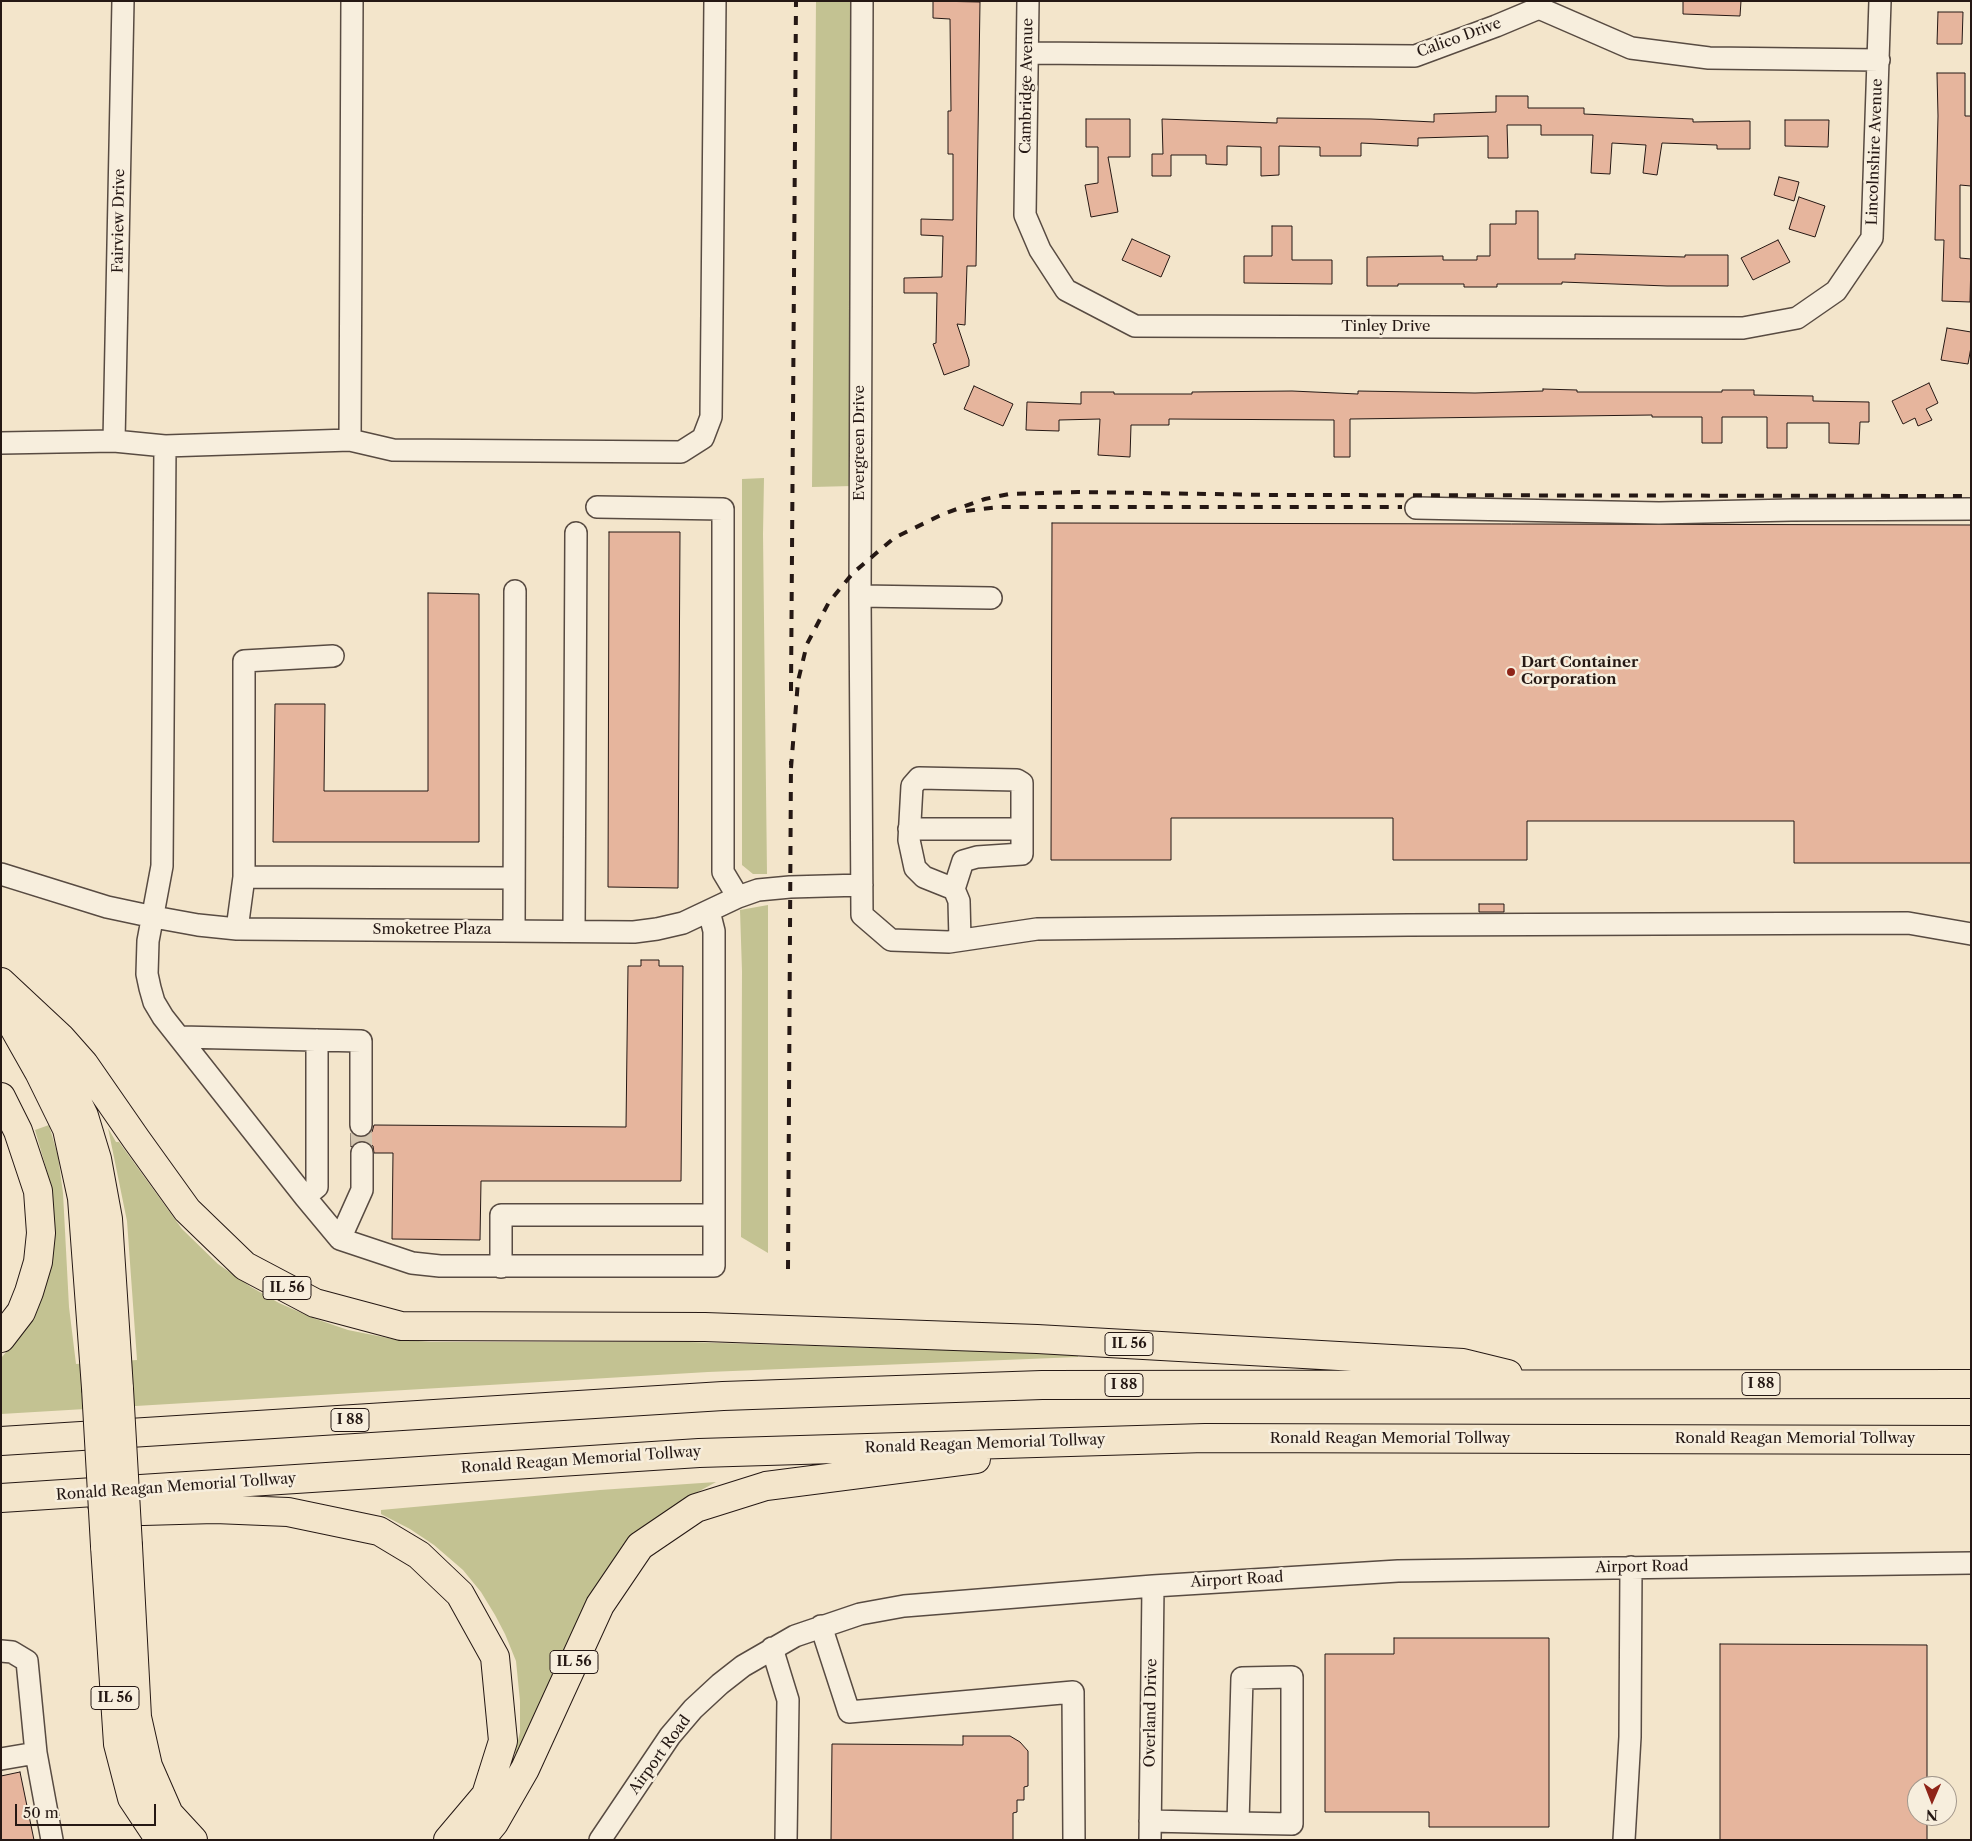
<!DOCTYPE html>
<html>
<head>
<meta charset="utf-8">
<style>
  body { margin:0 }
  #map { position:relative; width:1972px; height:1841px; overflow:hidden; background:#f3e5cb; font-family:"Libre Caslon Text",serif }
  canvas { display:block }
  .frame { position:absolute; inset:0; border:2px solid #251814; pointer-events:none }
  .north { position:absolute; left:1907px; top:1776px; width:50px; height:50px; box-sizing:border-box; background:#f7eedd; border:1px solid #a3988d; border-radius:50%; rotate:181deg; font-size:14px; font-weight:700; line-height:20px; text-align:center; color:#251814 }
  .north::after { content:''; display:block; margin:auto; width:18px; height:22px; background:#8f2418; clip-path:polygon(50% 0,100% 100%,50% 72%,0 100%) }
  .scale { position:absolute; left:15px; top:1804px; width:141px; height:22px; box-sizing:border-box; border:2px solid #251814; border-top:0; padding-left:6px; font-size:15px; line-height:18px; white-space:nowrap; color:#251814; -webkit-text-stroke:4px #f7eedd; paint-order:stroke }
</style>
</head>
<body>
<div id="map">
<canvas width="1972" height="1841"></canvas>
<div class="frame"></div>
<div class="north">N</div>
<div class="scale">50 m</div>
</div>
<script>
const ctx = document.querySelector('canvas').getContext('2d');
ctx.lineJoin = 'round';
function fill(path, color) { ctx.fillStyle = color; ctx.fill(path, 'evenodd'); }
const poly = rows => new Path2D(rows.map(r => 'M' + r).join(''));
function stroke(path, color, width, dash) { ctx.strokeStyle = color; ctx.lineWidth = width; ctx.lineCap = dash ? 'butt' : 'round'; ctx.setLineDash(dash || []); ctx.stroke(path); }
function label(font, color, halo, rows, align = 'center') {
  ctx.font = font + ' "Libre Caslon Text",serif'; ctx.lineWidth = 5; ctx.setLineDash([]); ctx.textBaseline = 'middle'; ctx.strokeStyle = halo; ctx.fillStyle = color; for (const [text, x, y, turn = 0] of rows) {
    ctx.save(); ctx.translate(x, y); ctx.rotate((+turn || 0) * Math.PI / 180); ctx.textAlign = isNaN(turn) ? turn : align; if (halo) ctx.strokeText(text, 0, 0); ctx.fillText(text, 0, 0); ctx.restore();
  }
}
fill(poly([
  [816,1,850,1,852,486,812,487],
  [764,478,763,534,767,874,753,874,742,865,742,479],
  [768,905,768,1253,741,1237,742,971,740,910],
  [49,1125,58,1156,63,1193,69,1307,76,1364,137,1360,127,1221,108,1128,116,1142,119,1142,182,1229,218,1264,251,1287,279,1303,313,1318,348,1330,393,1339,431,1342,688,1342,911,1349,913,1346,1078,1352,1078,1357,708,1372,1,1414,1,1358,24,1332,39,1303,48,1278,54,1245,53,1201,48,1175,35,1130],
  [716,1482,683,1500,652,1522,627,1545,606,1570,578,1619,519,1755,515,1753,520,1732,520,1701,516,1661,505,1634,495,1615,481,1592,463,1570,434,1545,410,1529,381,1514,381,1510,600,1490]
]), '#c3c292');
const building = poly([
  [933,1,980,2,976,266,967,266,965,325,957,324,969,360,969,366,944,375,933,344,936,343,937,293,904,293,904,278,942,277,943,236,921,235,921,219,953,220,953,154,948,154,948,111,951,111,950,19,933,18,933,1],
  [1683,1,1741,1,1740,16,1683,14,1683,1],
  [1938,12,1963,12,1962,44,1937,44,1938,12],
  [1937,73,1965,73,1965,116,1971,116,1971,186,1960,185,1960,258,1971,259,1970,302,1942,301,1944,240,1935,240,1938,116,1937,73],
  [1496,96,1528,96,1528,108,1584,108,1584,114,1693,119,1693,122,1750,121,1750,149,1717,149,1717,145,1662,143,1657,175,1643,173,1646,145,1612,143,1610,174,1591,173,1593,135,1541,135,1541,125,1507,125,1508,158,1488,158,1488,136,1418,138,1418,146,1361,143,1361,156,1320,156,1320,147,1279,146,1279,175,1261,176,1261,147,1227,146,1227,165,1206,164,1206,155,1171,155,1171,176,1152,176,1152,154,1163,154,1162,119,1277,123,1277,118,1371,119,1434,122,1434,114,1496,112,1496,96],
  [1086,119,1130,119,1130,157,1108,157,1118,212,1091,217,1085,185,1098,183,1098,147,1086,147,1086,119],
  [1785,120,1829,120,1828,147,1785,146,1785,120],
  [1779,177,1799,182,1794,201,1774,195,1779,177],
  [1799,197,1825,206,1815,237,1789,229,1799,197],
  [1516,211,1538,211,1538,259,1575,259,1575,254,1685,257,1685,255,1728,255,1728,286,1667,286,1562,282,1562,284,1497,284,1497,287,1464,287,1464,284,1398,284,1398,286,1367,286,1367,257,1443,256,1443,260,1477,260,1477,256,1490,256,1490,224,1516,224,1516,211],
  [1272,226,1292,226,1292,260,1332,260,1332,284,1244,283,1244,256,1272,256,1272,226],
  [1132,239,1170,256,1161,277,1122,260,1132,239],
  [1778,240,1790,262,1753,280,1741,258,1778,240],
  [1947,328,1971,332,1971,347,1968,364,1941,360,1947,328],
  [1929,383,1938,403,1926,409,1932,420,1918,426,1915,418,1903,424,1892,401,1929,383],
  [974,386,1013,404,1003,426,964,409,974,386],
  [1543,389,1577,390,1577,392,1722,392,1722,390,1754,390,1754,395,1813,396,1813,401,1869,402,1869,422,1860,422,1859,444,1829,443,1829,423,1787,423,1787,448,1767,448,1767,417,1722,417,1722,443,1702,443,1702,417,1652,417,1652,415,1350,419,1350,457,1334,457,1334,420,1169,419,1169,425,1131,425,1130,457,1098,455,1100,419,1059,420,1059,431,1026,430,1027,402,1081,404,1081,392,1114,392,1114,394,1192,394,1192,392,1292,391,1358,394,1358,391,1475,393,1543,391,1543,389],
  [1052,523,1971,525,1971,863,1794,863,1794,821,1527,821,1527,860,1393,860,1393,818,1171,818,1171,860,1051,860,1052,523],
  [609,532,680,532,678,888,608,887,609,532],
  [428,593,479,594,479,842,273,842,275,704,325,704,324,791,428,791,428,593],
  [1479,904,1504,904,1504,912,1479,912,1479,904],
  [641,960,659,960,659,966,683,966,681,1181,481,1181,480,1240,392,1239,393,1153,374,1153,373,1146,368,1142,362,1141,356,1142,351,1147,351,1133,361,1137,367,1136,372,1132,374,1125,626,1127,628,966,641,966,641,960],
  [1394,1638,1549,1638,1549,1827,1429,1827,1429,1812,1325,1812,1325,1654,1394,1654,1394,1638],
  [1720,1644,1927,1645,1927,1786,1917,1786,1917,1816,1927,1816,1927,1840,1720,1840,1720,1644],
  [963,1736,1010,1736,1020,1742,1028,1751,1028,1786,1024,1787,1024,1800,1017,1800,1017,1812,1013,1813,1013,1840,831,1840,832,1744,963,1745,963,1736],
  [20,1772,34,1840,1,1840,1,1776,20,1772]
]);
fill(building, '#e6b59d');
stroke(building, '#251814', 1);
stroke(poly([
  [361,1125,362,1153]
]), '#d4c6b0', 21, [21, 11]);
const minor = poly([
  [862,1,860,596,862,915,891,940,949,942,1037,929,1408,925,1908,923,1971,934],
  [1028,1,1025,215,1040,250,1066,290,1135,326,1743,328,1797,318,1836,291,1872,238,1880,1],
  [1028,53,1415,56,1496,26,1539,8,1631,48,1709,58,1879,60],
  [350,440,352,1],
  [114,441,123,1],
  [1,443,114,441,165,446,162,866,148,941,147,974,150,988,154,1002,163,1017,305,1197,340,1239,412,1263,440,1266,714,1266,714,931,709,911],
  [165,446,350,440,393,450,681,452,703,438,711,417,715,1],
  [597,507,723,509,723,872,738,897],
  [1416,508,1659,513,1791,510,1971,509],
  [860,596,991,598],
  [909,829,1022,829],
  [1,874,107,907,154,917,198,925,237,929,634,932,657,929,683,923,738,897,758,890,790,887,862,885],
  [244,877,514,878],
  [954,889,924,877,915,868,909,840,912,786,919,778,1017,780,1022,783,1022,854,977,857,963,861,954,889,959,901,960,940],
  [237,929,244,877,244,661,333,656],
  [514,931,515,591],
  [574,931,576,533],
  [180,1037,361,1041,361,1125],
  [305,1197,317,1187,317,1040],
  [340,1239,362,1190,362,1153],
  [501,1267,501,1215,714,1215],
  [821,1626,849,1712,1073,1692,1074,1840],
  [772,1648,788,1700,786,1840],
  [1,1651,12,1652,27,1661,36,1753,52,1840],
  [1,1759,36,1753],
  [1150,1821,1238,1823,1292,1824,1292,1677,1242,1678,1238,1823],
  [600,1840,670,1736,693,1709,720,1684,743,1666,795,1636,860,1614,904,1606,1153,1586,1398,1571,1971,1563],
  [1150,1840,1153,1586],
  [1624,1840,1630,1737,1631,1567]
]);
const highway = poly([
  [1,982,61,1038,84,1064,136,1139,187,1210,245,1266,315,1303,401,1326,705,1327,1037,1339,1463,1363,1508,1374],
  [1,1014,13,1026,39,1072,67,1129,82,1198,96,1388],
  [31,1029,60,1067,84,1116,97,1159,108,1219,119,1389],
  [1,1097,18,1131,38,1191,41,1233,38,1262,29,1292,21,1312,1,1338],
  [1,1441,723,1396,1042,1385,1971,1384],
  [1,1498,699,1453,1205,1438,1971,1440],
  [102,1504,143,1511,215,1509,288,1512,379,1531,419,1555,460,1594,495,1657,503,1741,486,1795,448,1840],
  [105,1546,118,1744,132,1798,160,1840],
  [128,1546,137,1717,148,1766,169,1814,193,1840],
  [480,1840,494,1823,525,1769,600,1605,640,1546,696,1508,766,1486,976,1459]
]);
stroke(minor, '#584b42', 24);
stroke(highway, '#251814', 30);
stroke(minor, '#f7eedd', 21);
stroke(highway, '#f3e5cb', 28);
stroke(poly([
  [966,511,998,507,1402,507],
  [791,691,796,1],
  [791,768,798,681,807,644,829,602,853,573,894,538,943,514,985,499,1009,494,1078,492,1274,495,1971,496],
  [788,1269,791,761]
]), '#251814', 4, [9, 9]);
const highwayBridge = poly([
  [96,1388,105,1546],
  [119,1389,128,1546]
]);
stroke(highwayBridge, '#251814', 30, []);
stroke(highwayBridge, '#f3e5cb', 28);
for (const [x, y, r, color] of [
  [1511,672,5,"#8f2418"]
]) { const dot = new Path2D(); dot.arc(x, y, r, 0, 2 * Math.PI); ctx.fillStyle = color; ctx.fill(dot); stroke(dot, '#f7eedd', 2); }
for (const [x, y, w] of [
  [287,1288,48],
  [1129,1344,48],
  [1761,1384,38],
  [1124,1385,38],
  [350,1420,38],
  [574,1662,48],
  [115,1698,48]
]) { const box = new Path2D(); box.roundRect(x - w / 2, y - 11.5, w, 23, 4); ctx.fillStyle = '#f7eedd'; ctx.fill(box); stroke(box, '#251814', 1); }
label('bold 14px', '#251814', null, [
  ["IL 56",287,1288],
  ["IL 56",1129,1344],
  ["I 88",1761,1384],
  ["I 88",1124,1385],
  ["I 88",350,1420],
  ["IL 56",574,1662],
  ["IL 56",115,1698]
]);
label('15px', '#251814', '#f7eedd', [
  ["Calico Drive",1459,38,-20],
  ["Cambridge Avenue",1027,86,-89],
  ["Lincolnshire Avenue",1875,152,-88],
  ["Fairview Drive",119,221,-89],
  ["Tinley Drive",1386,327],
  ["Evergreen Drive",860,443,-90],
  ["Smoketree Plaza",432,930],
  ["Ronald Reagan Memorial Tollway",1390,1439],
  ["Ronald Reagan Memorial Tollway",1795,1439],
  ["Ronald Reagan Memorial Tollway",985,1444,-2],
  ["Ronald Reagan Memorial Tollway",581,1460,-4],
  ["Ronald Reagan Memorial Tollway",176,1487,-4],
  ["Airport Road",1642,1567,-1],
  ["Airport Road",1237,1580,-3],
  ["Overland Drive",1151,1713,-89],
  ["Airport Road",660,1755,-54]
]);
label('bold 15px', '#251814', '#f7eedd', [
  ["Dart Container",1521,663],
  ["Corporation",1521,680]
], 'left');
</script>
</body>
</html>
